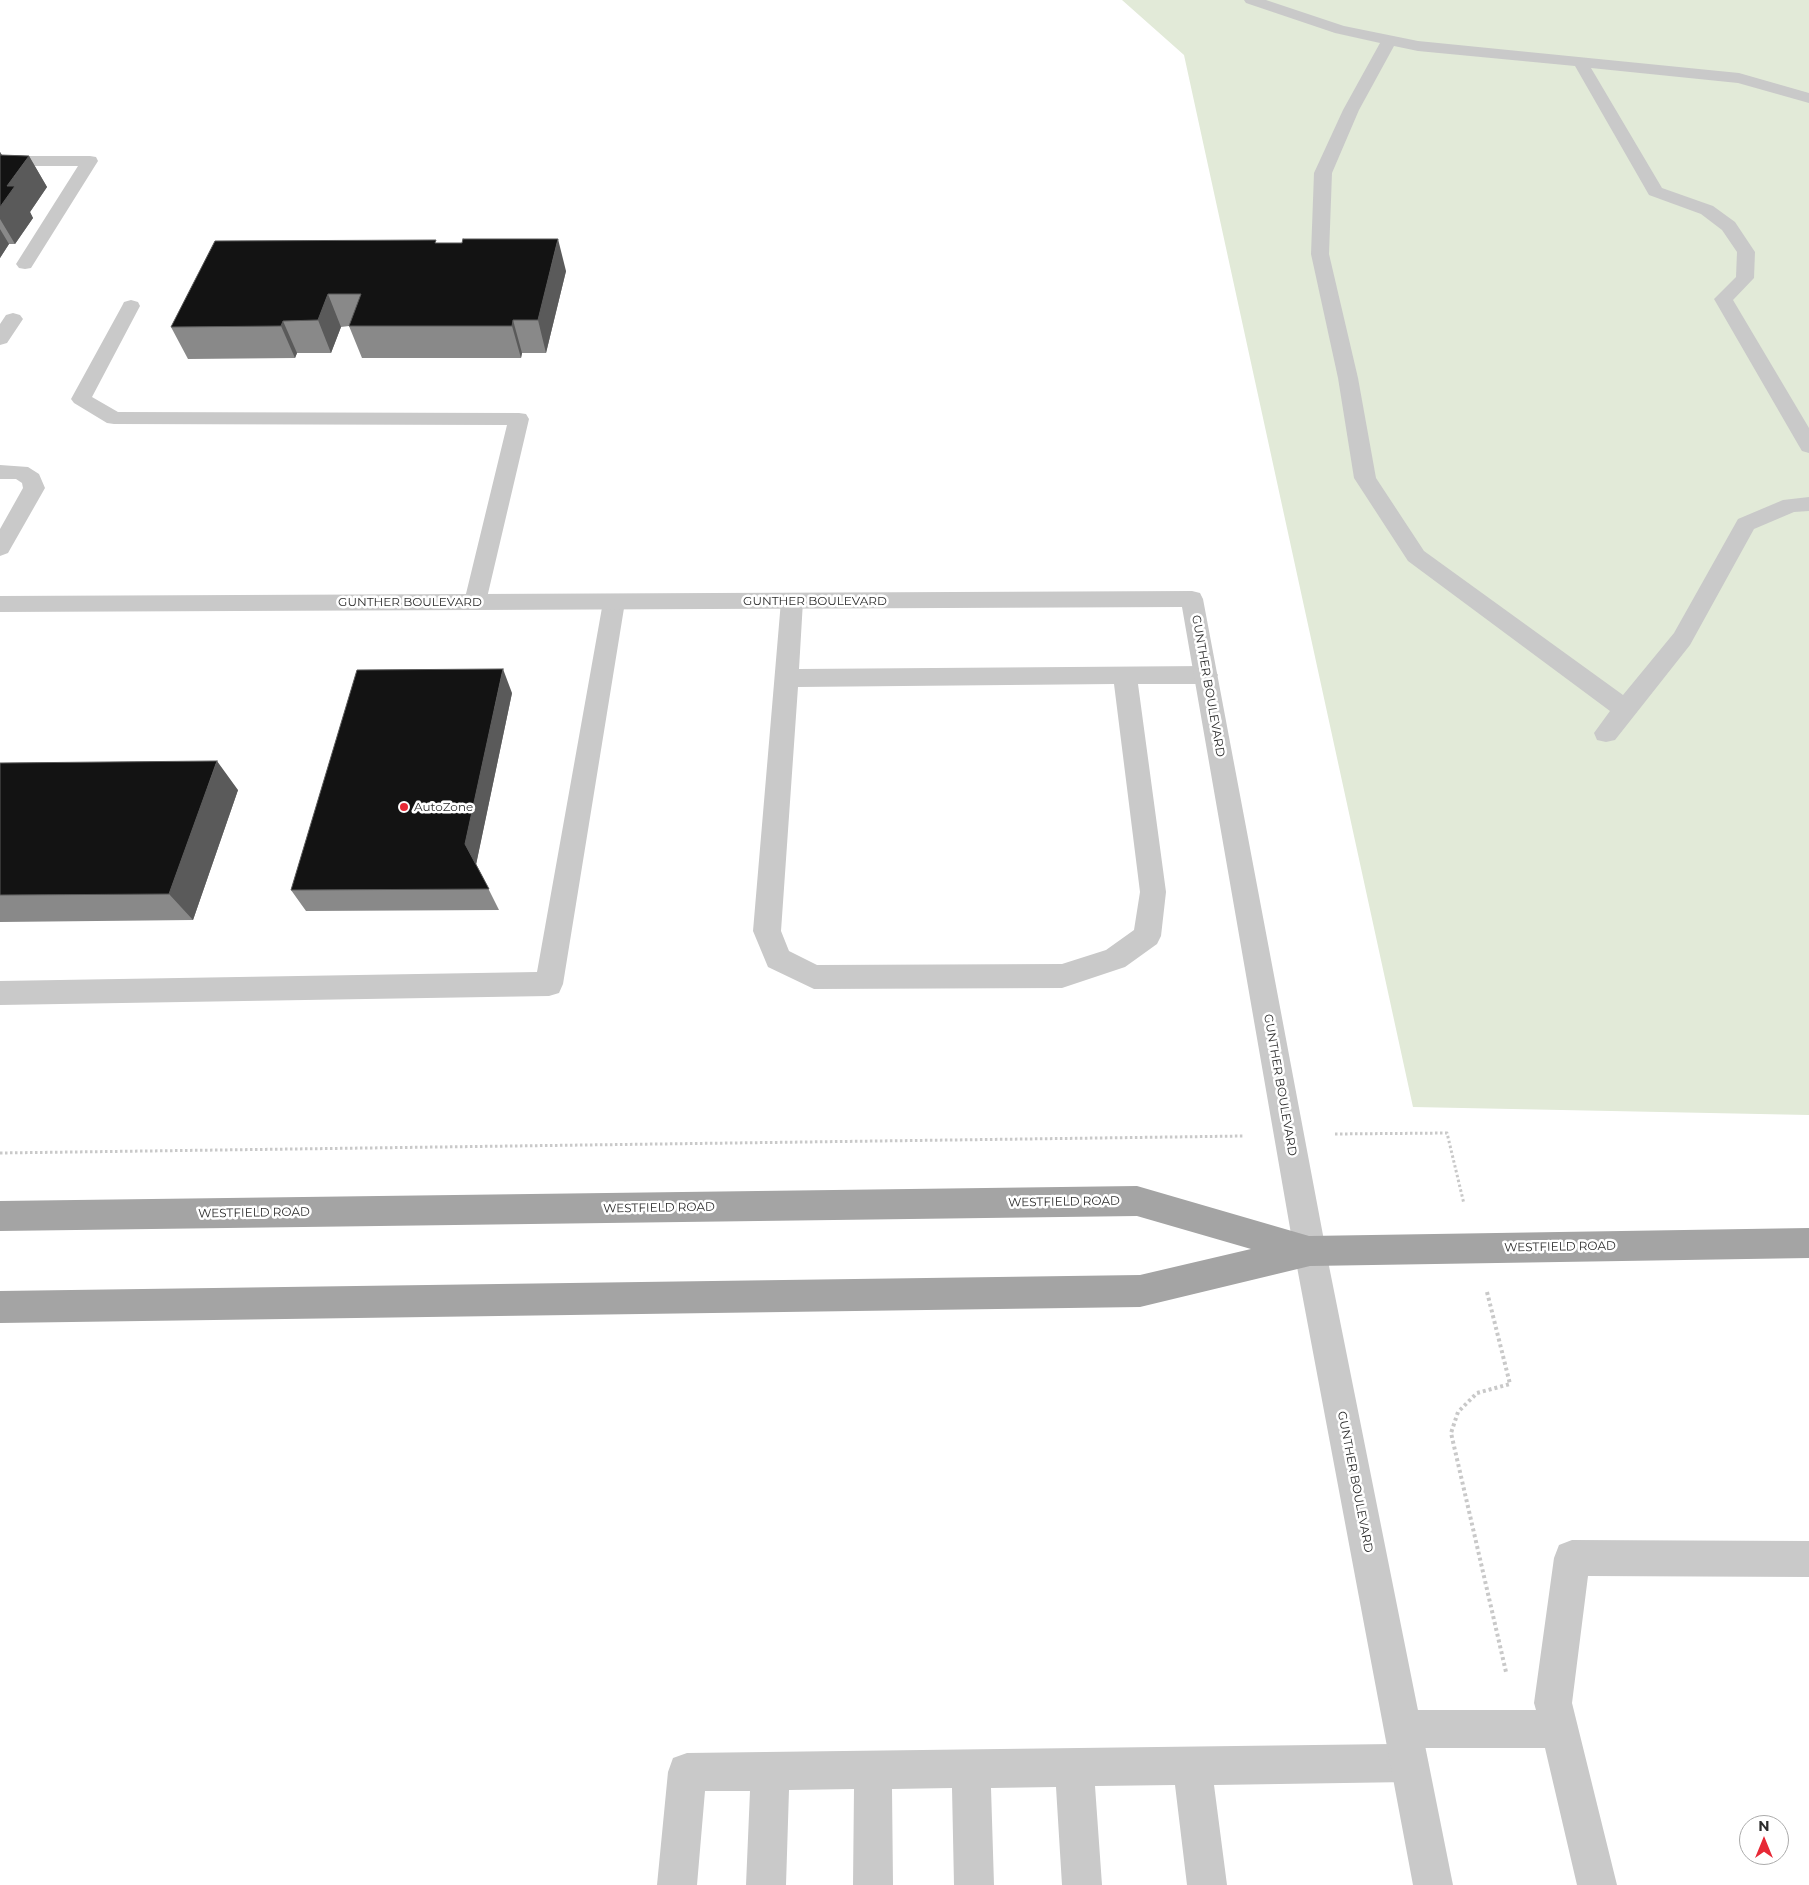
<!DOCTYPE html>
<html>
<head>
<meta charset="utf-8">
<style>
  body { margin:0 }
  #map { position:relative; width:1809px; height:1885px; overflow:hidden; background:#fff; font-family:Montserrat,sans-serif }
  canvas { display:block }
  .north { position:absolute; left:1739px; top:1815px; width:50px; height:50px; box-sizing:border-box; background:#fff; border:1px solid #ababab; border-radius:50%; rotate:0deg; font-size:14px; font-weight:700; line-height:20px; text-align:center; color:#2c2c2c }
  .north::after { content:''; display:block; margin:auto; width:18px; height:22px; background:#e72936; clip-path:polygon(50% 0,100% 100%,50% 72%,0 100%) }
</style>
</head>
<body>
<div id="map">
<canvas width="1809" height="1885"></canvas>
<div class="north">N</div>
</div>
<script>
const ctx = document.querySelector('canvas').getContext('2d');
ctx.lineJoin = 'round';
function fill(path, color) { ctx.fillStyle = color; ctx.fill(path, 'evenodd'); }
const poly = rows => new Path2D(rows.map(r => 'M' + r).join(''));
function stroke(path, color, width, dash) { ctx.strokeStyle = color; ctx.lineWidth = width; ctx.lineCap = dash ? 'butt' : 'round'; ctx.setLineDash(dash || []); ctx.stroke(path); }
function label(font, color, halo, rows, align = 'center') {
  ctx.font = font + ' Montserrat,sans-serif'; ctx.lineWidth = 5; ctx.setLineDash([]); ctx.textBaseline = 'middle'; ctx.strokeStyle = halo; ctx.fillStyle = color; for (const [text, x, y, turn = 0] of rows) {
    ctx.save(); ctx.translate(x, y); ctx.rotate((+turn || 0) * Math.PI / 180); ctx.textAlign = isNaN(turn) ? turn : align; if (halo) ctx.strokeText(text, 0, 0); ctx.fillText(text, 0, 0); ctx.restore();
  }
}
fill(poly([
  [1122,0,1809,0,1809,1115,1413,1107,1184,55]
]), '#e2ead8');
stroke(poly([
  [1335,1134,1447,1133,1464,1204],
  [0,1153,1244,1136]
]), '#c9c9c9', 3, [2.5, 2.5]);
stroke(poly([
  [1487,1292,1510,1384,1477,1393,1458,1412,1451,1433,1506,1672]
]), '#c9c9c9', 4, [3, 3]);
fill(poly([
  [1244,0,1266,0,1344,26,1418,41,1739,73,1809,93,1809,103,1738,83,1591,68,1662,188,1713,206,1735,222,1755,252,1754,278,1733,300,1809,428,1809,453,1802,451,1799,446,1714,299,1736,277,1737,252,1722,230,1701,214,1649,195,1575,66,1418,51,1394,46,1359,110,1332,173,1329,254,1358,378,1376,478,1424,551,1623,695,1674,633,1738,519,1783,500,1809,497,1809,511,1794,512,1754,529,1690,645,1615,740,1606,742,1597,740,1594,733,1610,711,1408,561,1354,478,1338,378,1311,254,1314,173,1343,110,1380,43,1335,33,1246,3,1244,0],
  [0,156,90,156,96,157,98,161,31,268,25,269,19,268,16,264,78,166,0,166,0,156],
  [131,300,138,302,140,306,92,397,118,412,519,413,526,414,529,419,486,602,483,608,475,610,467,608,464,602,507,425,114,424,107,423,74,403,71,399,122,306,124,302,131,300],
  [13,313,20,315,23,319,7,343,0,345,0,324,6,315,13,313],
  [792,593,800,595,803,601,799,669,1206,666,1214,669,1218,675,1214,681,1206,684,1138,684,1166,892,1161,936,1157,944,1125,967,1062,988,814,989,768,967,753,931,781,601,784,595,792,593],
  [1114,684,1140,892,1134,930,1106,950,1062,964,817,965,789,951,781,931,798,687,1114,684],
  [614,594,622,596,625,602,563,984,559,993,549,996,0,1005,0,981,537,972,603,602,606,596,614,594],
  [1572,1540,1809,1541,1809,1577,1588,1576,1572,1703,1617,1885,1577,1885,1545,1748,1420,1748,1423,1749,1428,1763,1423,1777,1409,1782,1214,1785,1227,1885,1187,1885,1175,1785,1095,1786,1102,1885,1062,1885,1056,1787,991,1788,994,1885,954,1885,952,1788,892,1789,893,1885,853,1885,854,1789,789,1790,786,1885,746,1885,750,1791,705,1791,697,1885,657,1885,668,1772,673,1758,687,1753,1393,1744,1390,1742,1384,1729,1390,1716,1403,1710,1536,1710,1534,1703,1554,1558,1559,1545,1572,1540]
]), '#c9c9c9');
fill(poly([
  [0,465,28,467,39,474,45,488,8,553,0,556,0,529,23,488,22,483,16,479,0,479,0,465],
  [1192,591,1200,593,1203,599,1326,1251,1453,1885,1413,1885,1294,1251,1182,607,0,612,0,596,1192,591]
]), '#c9c9c9');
fill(poly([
  [1137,1186,1309,1236,1809,1228,1809,1258,1310,1266,1140,1307,0,1323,0,1291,1140,1275,1251,1249,1137,1216,0,1231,0,1201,1137,1186]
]), '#a4a4a4');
fill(poly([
  [0,152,2,155,29,156,47,187,30,212,33,218,15,244,9,244,0,258],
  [437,243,566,271,546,353,522,353,521,358,362,358,349,326,341,327,331,353,297,353,295,358,188,359,171,327],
  [512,693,476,864,499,910,306,911,291,890],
  [0,763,238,790,193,920,0,922]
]), '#898989');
fill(poly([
  [0,152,14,177,29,156,47,187,30,212,33,218,15,244,0,219,0,207,7,186,0,159],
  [0,229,9,244,0,258],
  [558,239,566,271,546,353,538,320],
  [328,294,341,327,331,353,318,320],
  [513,320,522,353,521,358,512,326],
  [283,321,297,353,295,358,281,326],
  [503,669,512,693,476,865,465,844],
  [217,761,238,790,193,920,169,894]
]), '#5a5a5a');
const building = poly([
  [0,155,29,156,7,186,15,186,0,207,0,155],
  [463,239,558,239,538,320,513,320,512,326,349,326,361,294,328,294,318,320,283,321,281,326,171,327,215,241,436,240,435,243,462,243,463,239],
  [503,669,465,844,489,889,291,890,357,670,503,669],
  [217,761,169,894,0,895,0,763,217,761]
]);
fill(building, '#131313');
stroke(building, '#5a5a5a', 1);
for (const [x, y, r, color] of [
  [404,807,5,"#e72936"]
]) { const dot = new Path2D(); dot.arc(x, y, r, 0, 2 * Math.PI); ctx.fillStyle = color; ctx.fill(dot); stroke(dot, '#fff', 2); }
label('12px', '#2c2c2c', '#fff', [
  ["GUNTHER BOULEVARD",815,601],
  ["GUNTHER BOULEVARD",410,602],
  ["GUNTHER BOULEVARD",1208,686,80],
  ["GUNTHER BOULEVARD",1280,1085,80],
  ["WESTFIELD ROAD",1064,1202,-1],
  ["WESTFIELD ROAD",659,1208,-1],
  ["WESTFIELD ROAD",254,1213,-1],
  ["WESTFIELD ROAD",1560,1247,-1],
  ["GUNTHER BOULEVARD",1355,1482,79]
]);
label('12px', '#2c2c2c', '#fff', [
  ["AutoZone",414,807]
], 'left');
</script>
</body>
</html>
